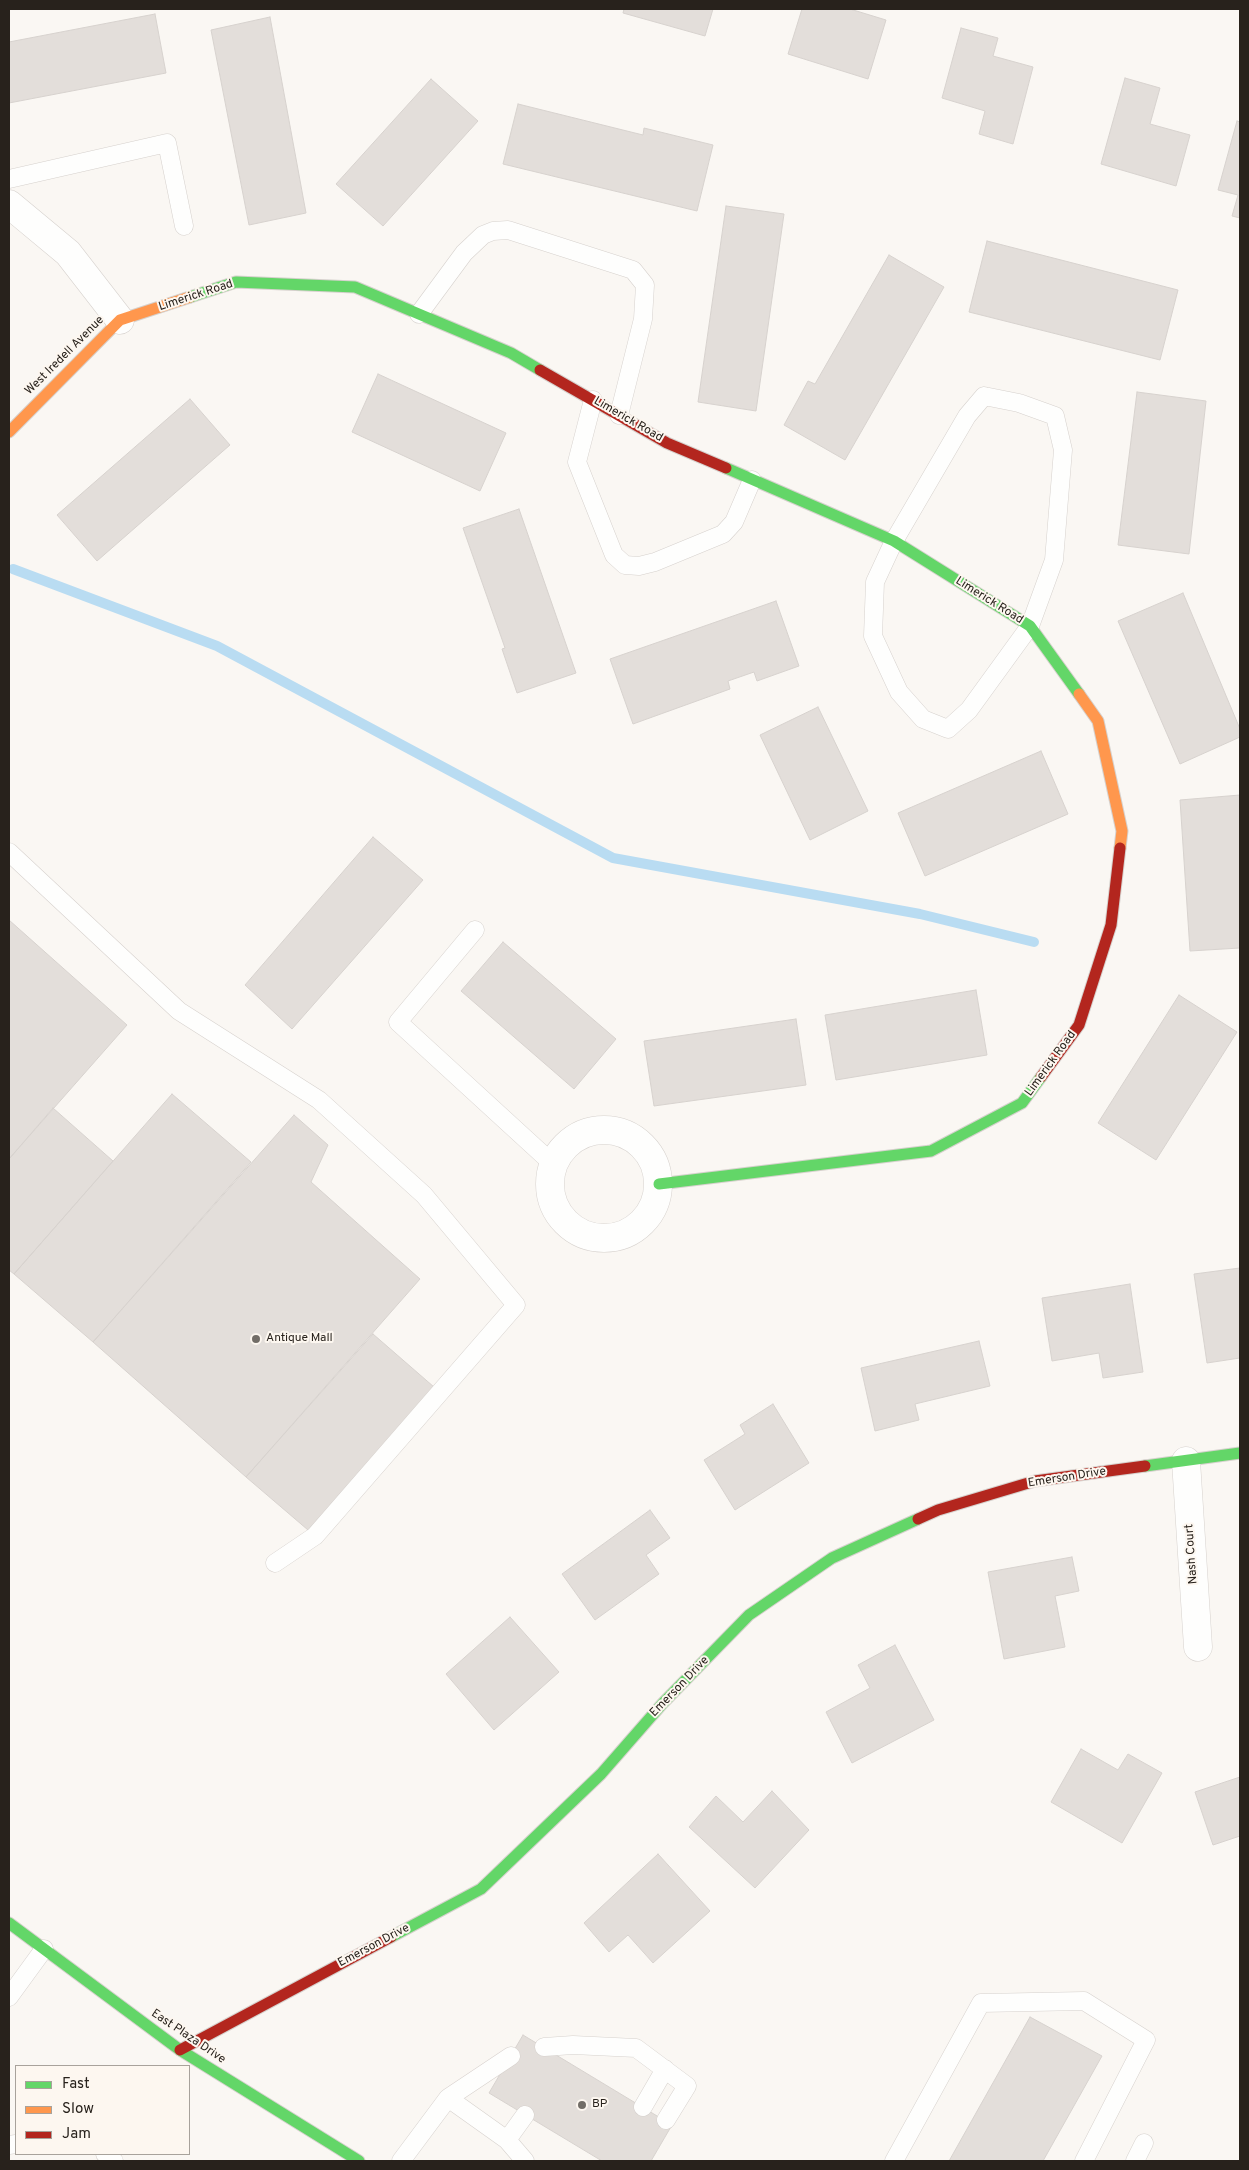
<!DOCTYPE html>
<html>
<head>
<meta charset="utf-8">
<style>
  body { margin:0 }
  #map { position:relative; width:1249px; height:2170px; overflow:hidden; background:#faf7f3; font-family:Overpass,sans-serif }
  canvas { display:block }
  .frame { position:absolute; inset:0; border:10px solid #28221c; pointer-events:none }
  .legend { position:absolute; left:15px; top:2065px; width:175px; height:90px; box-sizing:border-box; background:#fdf7f0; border:1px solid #a8a29b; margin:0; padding:6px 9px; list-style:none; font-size:15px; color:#28221c }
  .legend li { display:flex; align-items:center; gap:10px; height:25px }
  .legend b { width:25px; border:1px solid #a8a29b }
</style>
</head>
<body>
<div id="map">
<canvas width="1249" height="2170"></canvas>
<div class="frame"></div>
<ul class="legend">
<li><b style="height:6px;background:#63d668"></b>Fast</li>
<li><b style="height:6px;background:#ff974d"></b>Slow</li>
<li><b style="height:6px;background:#b3261e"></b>Jam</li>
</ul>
</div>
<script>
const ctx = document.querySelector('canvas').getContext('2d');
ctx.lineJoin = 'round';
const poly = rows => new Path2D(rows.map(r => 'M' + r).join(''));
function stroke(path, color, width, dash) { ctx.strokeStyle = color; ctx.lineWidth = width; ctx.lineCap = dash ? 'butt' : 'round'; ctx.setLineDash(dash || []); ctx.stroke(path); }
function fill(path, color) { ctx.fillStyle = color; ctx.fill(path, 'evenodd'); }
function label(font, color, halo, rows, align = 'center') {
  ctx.font = font + ' Overpass,sans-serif'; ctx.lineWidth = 4; ctx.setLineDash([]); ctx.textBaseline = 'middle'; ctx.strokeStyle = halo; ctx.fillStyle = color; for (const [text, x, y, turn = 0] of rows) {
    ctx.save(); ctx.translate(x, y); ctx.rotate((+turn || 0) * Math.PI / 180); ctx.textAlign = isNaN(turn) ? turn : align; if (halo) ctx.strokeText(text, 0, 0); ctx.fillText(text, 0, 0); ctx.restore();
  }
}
stroke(poly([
  [13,569,217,646,613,858,920,914,1034,942]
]), '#b9dcf2', 10);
const building = poly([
  [624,9,713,9,705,36,623,13,624,9],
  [802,9,850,9,886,20,868,79,788,54,802,9],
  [155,14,166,73,9,103,9,42,155,14],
  [270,17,306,213,249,225,211,30,270,17],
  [961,28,998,38,993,56,1033,67,1013,144,979,134,985,111,942,98,961,28],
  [1125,78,1160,88,1150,124,1190,135,1176,186,1101,164,1125,78],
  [431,79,478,121,383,226,336,184,431,79],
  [518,104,643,135,644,128,713,145,697,211,503,164,518,104],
  [1237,121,1240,122,1240,218,1232,216,1238,195,1218,190,1237,121],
  [726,206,784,214,756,411,698,402,726,206],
  [987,241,1178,290,1160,360,969,312,987,241],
  [889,255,944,287,845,460,784,425,808,381,815,384,889,255],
  [378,374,506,433,480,491,352,432,378,374],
  [1137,392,1206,401,1189,554,1118,545,1137,392],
  [190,399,230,445,97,561,57,515,190,399],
  [519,509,576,673,517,693,502,649,505,648,463,528,519,509],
  [1183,593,1240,729,1240,737,1180,764,1118,621,1183,593],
  [776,601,799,666,757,681,754,672,728,681,730,689,633,724,610,659,776,601],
  [818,707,868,811,810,840,760,735,818,707],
  [1041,751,1068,814,925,876,898,813,1041,751],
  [1240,795,1240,948,1190,951,1180,800,1240,795],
  [373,837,423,880,292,1029,245,985,373,837],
  [9,920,127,1025,9,1159,9,920],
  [503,942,616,1039,574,1089,461,991,503,942],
  [976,990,987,1055,836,1080,825,1015,976,990],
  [1179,995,1237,1032,1156,1160,1098,1123,1179,995],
  [796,1019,806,1085,654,1106,644,1041,796,1019],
  [172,1094,251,1162,93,1342,14,1274,172,1094],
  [53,1108,113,1161,14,1274,9,1270,9,1159,53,1108],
  [294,1115,328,1145,311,1182,420,1279,246,1477,93,1342,294,1115],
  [1240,1268,1240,1358,1207,1363,1194,1274,1240,1268],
  [1130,1284,1143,1372,1103,1378,1099,1353,1052,1361,1042,1298,1130,1284],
  [373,1334,434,1387,308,1530,246,1477,373,1334],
  [979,1341,990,1386,915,1404,919,1420,875,1431,861,1368,979,1341],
  [773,1404,809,1463,735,1510,704,1460,745,1434,740,1425,773,1404],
  [650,1510,670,1538,646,1555,659,1574,595,1620,562,1574,650,1510],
  [1072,1557,1079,1591,1055,1596,1065,1647,1004,1659,988,1572,1072,1557],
  [510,1617,559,1672,494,1730,446,1674,510,1617],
  [895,1645,934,1720,852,1763,826,1712,870,1688,858,1665,895,1645],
  [1081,1749,1118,1770,1128,1754,1162,1773,1122,1843,1051,1802,1081,1749],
  [1240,1777,1240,1836,1213,1845,1195,1792,1240,1777],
  [772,1791,809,1830,755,1888,689,1827,716,1796,743,1822,772,1791],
  [658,1854,710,1911,653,1963,628,1935,609,1952,584,1923,658,1854],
  [1030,2017,1102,2056,1043,2161,949,2161,1030,2017],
  [523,2035,672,2125,651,2161,602,2161,489,2093,523,2035]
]);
fill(building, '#e3deda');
stroke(building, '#d7d2ce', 1);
const lane = poly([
  [9,179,167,143,184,226],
  [419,314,464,253,483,235,493,231,508,230,633,270,645,285,643,319,619,415],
  [984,396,1019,403,1055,416,1063,450,1054,560,1030,626,969,710,948,729,923,719,899,692,873,636,875,582,894,541,967,416,984,396],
  [593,400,577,462,614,555,625,565,639,566,655,562,723,534,734,522,752,480],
  [9,852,179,1011,319,1100,424,1195,516,1305,315,1536,275,1563],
  [475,930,398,1022,553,1164],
  [9,1997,44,1949],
  [544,2047,573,2045,636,2048,687,2086,666,2120],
  [448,2098,511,2056],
  [643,2107,665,2069],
  [507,2140,525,2115],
  [9,2145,16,2144],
  [105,2154,114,2161],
  [401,2161,448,2098,507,2140,525,2161],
  [894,2161,981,2003,1084,2001,1146,2040,1084,2161],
  [1135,2161,1144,2143]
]);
const street = poly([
  [9,204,68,253,120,320],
  '550 1184a54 54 0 1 1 108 0a54 54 0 1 1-108 0Z',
  [1186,1461,1198,1647]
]);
const fast = poly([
  [190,297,236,282,355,287,511,353,540,370],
  [726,468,894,541,1030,626,1079,694],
  [659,1184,931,1151,1022,1103,1041,1077],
  [1145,1466,1240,1453],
  [9,1923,180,2050,359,2161],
  [391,1937,481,1889,601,1774,663,1703,749,1615,832,1558,918,1519]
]);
const slow = poly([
  [9,432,120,320,190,297],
  [1079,694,1098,721,1122,831,1120,848]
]);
const jam = poly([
  [540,370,667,443,726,468],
  [1041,1077,1079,1025,1111,925,1120,848],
  [918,1519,938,1510,1035,1481,1145,1466],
  [180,2050,391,1937]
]);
stroke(lane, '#d6d1cd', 19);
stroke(street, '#d6d1cd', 29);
stroke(fast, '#d6d1cd', 13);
stroke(slow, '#d6d1cd', 13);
stroke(jam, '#d6d1cd', 13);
stroke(lane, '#fefefd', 18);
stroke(street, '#fefefd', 28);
stroke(fast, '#63d668', 11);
stroke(slow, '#ff974d', 11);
stroke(jam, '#b3261e', 11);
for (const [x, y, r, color] of [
  [256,1339,5,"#726d67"],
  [582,2105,5,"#726d67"]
]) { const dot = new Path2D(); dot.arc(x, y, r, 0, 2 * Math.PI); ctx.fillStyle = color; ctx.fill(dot); stroke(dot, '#fdf7f0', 2); }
label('12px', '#28221c', '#fdf7f0', [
  ["Limerick Road",196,296,-18],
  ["West Iredell Avenue",65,356,-45],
  ["Limerick Road",628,420,30],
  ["Limerick Road",989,601,32],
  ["Limerick Road",1051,1064,-54],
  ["Emerson Drive",1067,1478,-9],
  ["Nash Court",1192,1554,-94],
  ["Emerson Drive",680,1687,-46],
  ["Emerson Drive",374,1946,-28],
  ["East Plaza Drive",188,2037,34]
]);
label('12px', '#28221c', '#fdf7f0', [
  ["Antique Mall",266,1339],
  ["BP",592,2105]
], 'left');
</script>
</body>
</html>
